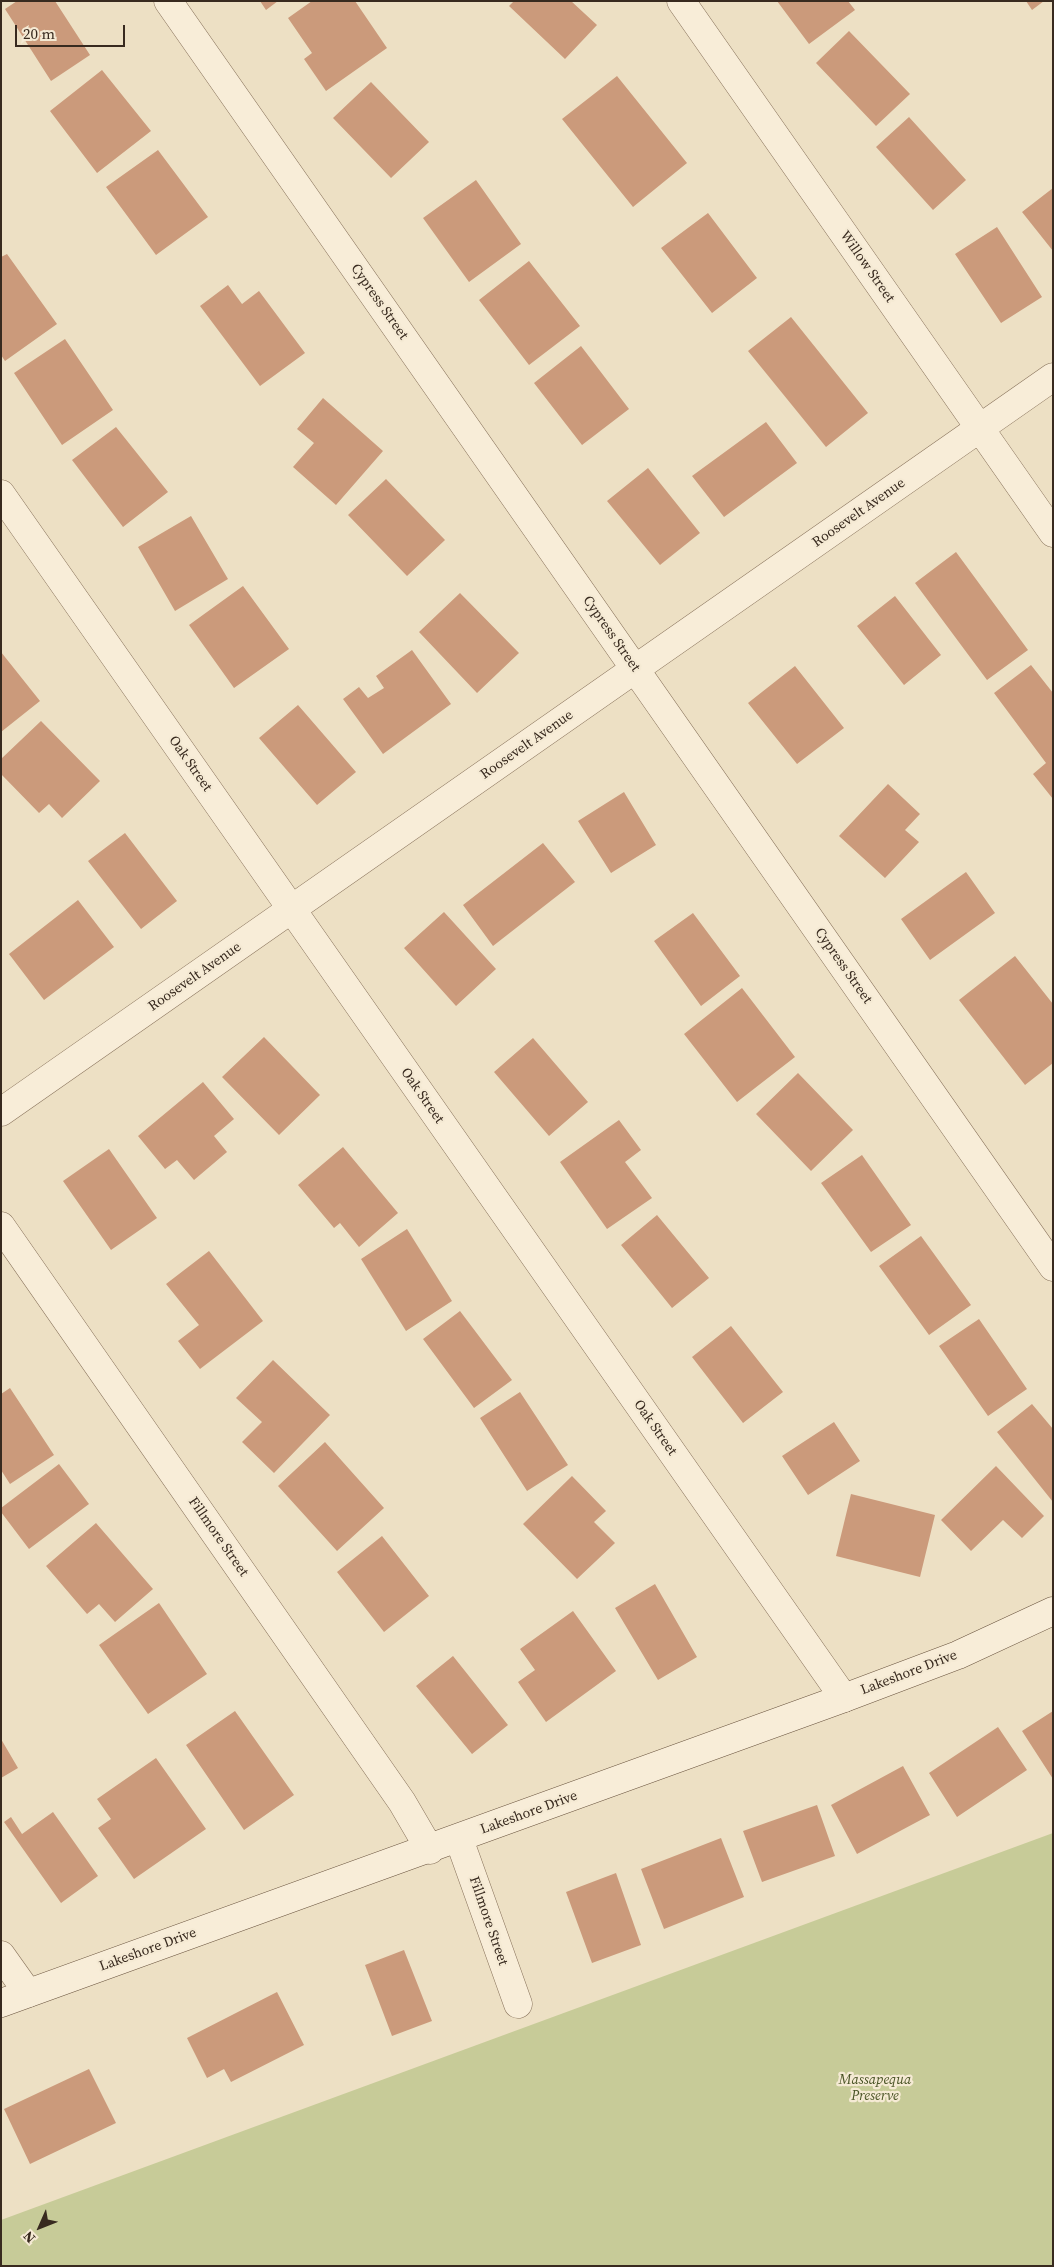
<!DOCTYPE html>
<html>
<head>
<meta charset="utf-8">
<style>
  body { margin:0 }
  #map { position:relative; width:1054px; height:2267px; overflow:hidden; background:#ede0c4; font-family:"Source Serif 4",serif }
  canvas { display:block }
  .frame { position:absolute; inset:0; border:2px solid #382a1f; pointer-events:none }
  .north { position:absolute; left:15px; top:2202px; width:50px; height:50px; -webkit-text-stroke:4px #f5ead4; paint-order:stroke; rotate:226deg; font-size:14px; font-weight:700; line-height:20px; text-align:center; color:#382a1f }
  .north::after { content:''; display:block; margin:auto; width:18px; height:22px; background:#382a1f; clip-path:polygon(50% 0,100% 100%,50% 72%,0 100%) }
  .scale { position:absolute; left:15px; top:25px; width:110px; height:22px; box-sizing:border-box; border:2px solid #382a1f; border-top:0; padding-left:6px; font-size:15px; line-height:18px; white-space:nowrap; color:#382a1f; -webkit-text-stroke:4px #f5ead4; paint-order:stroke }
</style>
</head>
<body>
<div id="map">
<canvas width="1054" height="2267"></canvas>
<div class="frame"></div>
<div class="north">N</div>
<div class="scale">20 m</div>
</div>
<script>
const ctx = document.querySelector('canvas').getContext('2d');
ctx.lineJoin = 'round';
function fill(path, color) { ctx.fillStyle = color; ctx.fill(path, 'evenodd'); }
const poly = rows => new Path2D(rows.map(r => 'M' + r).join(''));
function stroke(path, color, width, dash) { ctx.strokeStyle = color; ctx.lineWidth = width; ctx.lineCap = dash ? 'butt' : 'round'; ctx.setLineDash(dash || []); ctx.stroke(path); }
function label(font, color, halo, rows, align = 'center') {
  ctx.font = font + ' "Source Serif 4",serif'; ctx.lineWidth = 4.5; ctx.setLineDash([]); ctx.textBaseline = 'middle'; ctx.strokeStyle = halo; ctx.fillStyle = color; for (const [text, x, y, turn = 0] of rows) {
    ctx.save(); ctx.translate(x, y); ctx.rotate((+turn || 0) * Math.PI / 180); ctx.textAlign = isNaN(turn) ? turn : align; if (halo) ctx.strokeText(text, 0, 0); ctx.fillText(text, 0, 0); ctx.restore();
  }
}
fill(poly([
  [1053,1833,1053,2266,1,2266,1,2220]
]), '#c7cb98');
fill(poly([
  [17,1,55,1,90,55,51,81,5,9],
  [260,1,278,1,266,10],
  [312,1,355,1,387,48,326,91,304,59,312,53,288,18],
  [514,1,571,1,597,25,565,59,509,6],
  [777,1,848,1,855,10,809,44],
  [1026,1,1044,1,1032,10],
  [849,31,910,94,876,126,816,63],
  [102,70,151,131,97,173,50,111],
  [617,76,687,163,633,207,562,119],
  [371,82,429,142,391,178,333,118],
  [909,117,966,180,933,210,876,147],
  [158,150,208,217,156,255,106,187],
  [476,180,521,244,469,282,423,218],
  [1053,188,1053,251,1022,212],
  [708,213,757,278,712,313,661,248],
  [997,227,1042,297,1001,323,955,254],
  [7,254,57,324,5,361,1,355,1,257],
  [529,261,580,326,529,365,479,300],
  [228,285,242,304,259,291,305,353,260,386,200,306],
  [791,317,868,413,826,447,748,351],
  [65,339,113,410,62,445,14,373],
  [581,346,629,409,582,445,534,383],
  [323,398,383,451,336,505,293,467,314,443,297,429],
  [766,422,797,463,724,517,692,476],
  [116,427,168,492,123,527,72,460],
  [648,468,700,533,660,565,607,501],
  [386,479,445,540,407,576,348,515],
  [191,516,228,579,175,611,138,547],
  [956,552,1028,650,987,680,915,583],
  [243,586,289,649,234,688,189,625],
  [460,593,519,653,477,693,419,632],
  [895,596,941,655,904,685,857,626],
  [412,650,451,704,383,754,343,699,359,687,368,698,384,688,376,676],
  [1,652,40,701,1,732],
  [1031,665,1053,693,1053,799,1033,774,1046,763,994,693],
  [795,666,844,728,797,764,748,703],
  [298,705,356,772,317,805,259,738],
  [41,721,100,781,62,818,49,804,39,813,1,774,1,759],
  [888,784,920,814,905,830,919,842,885,878,839,836],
  [624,792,656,845,611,873,578,821],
  [125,833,177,901,141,929,88,861],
  [543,843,575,882,493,946,463,905],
  [966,872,995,913,930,960,901,919],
  [78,900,114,947,44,1000,9,954],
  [444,912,496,969,456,1006,404,948],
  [693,913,740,976,701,1006,654,941],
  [1015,956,1053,1004,1053,1063,1025,1085,959,1000],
  [742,988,795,1057,737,1102,684,1034],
  [264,1037,320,1095,279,1135,222,1077],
  [533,1038,588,1102,549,1136,494,1072],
  [798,1073,853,1130,811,1171,756,1114],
  [203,1082,234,1119,214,1136,227,1152,194,1180,177,1160,165,1169,138,1136],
  [619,1120,641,1150,625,1162,652,1198,607,1229,560,1162],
  [343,1147,398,1213,359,1247,340,1223,334,1228,298,1185],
  [109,1149,157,1218,111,1250,63,1181],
  [862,1155,911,1225,871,1252,821,1183],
  [657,1215,709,1278,672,1308,621,1245],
  [407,1229,452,1301,406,1331,361,1259],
  [921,1236,971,1305,929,1335,879,1266],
  [209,1251,263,1321,200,1369,178,1341,199,1325,166,1284],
  [460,1311,512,1380,474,1408,423,1339],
  [979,1319,1027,1389,988,1416,939,1346],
  [731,1326,783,1392,743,1423,692,1357],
  [273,1360,330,1415,274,1473,242,1442,262,1422,236,1398],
  [10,1388,54,1455,10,1484,1,1470,1,1394],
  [520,1392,568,1465,527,1491,480,1418],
  [1032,1404,1053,1429,1053,1502,997,1432],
  [834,1422,860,1461,808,1495,782,1456],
  [325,1442,384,1508,337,1551,278,1486],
  [59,1464,89,1504,29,1549,1,1512,1,1508],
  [996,1466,1044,1516,1022,1538,1003,1520,971,1551,941,1520],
  [572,1476,606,1511,594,1522,615,1543,577,1579,523,1524],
  [851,1494,935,1515,920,1577,836,1556],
  [96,1523,153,1589,115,1622,99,1604,87,1614,46,1566],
  [382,1536,429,1596,384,1632,337,1572],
  [655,1584,697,1657,658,1680,615,1608],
  [159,1603,207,1674,148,1714,99,1645],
  [573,1611,616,1671,546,1722,518,1682,535,1670,520,1649],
  [453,1656,508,1725,472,1754,416,1686],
  [235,1711,294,1795,244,1830,186,1745],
  [1053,1711,1053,1779,1022,1731],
  [998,1727,1027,1770,957,1817,929,1773],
  [1,1739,18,1768,1,1778],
  [156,1758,206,1829,134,1879,98,1828,111,1819,97,1799],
  [903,1766,930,1815,857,1854,831,1805],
  [817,1805,835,1856,762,1882,743,1831],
  [53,1812,98,1876,61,1903,4,1822,11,1817,22,1834],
  [721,1838,744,1897,664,1929,641,1869],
  [616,1873,641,1945,592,1963,566,1892],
  [404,1950,432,2021,392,2036,365,1965],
  [277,1992,304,2045,231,2082,224,2069,207,2078,187,2038],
  [89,2069,116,2123,30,2164,4,2109]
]), '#cb9a7b');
const street = poly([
  [168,1,1053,1267],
  [681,1,1053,533],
  [1,494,844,1698],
  [1,1112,1053,377],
  [1,1226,402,1802,430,1850],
  [459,1839,518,2004],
  [1,1955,28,1993]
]);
const secondary = poly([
  [1,2003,844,1698,958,1655,1053,1611]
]);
stroke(street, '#88725b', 29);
stroke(secondary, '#69533e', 29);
stroke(street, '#f8edd8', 28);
stroke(secondary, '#f8edd8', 28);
label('14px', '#382a1f', '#f5ead4', [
  ["Willow Street",867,267,55],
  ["Cypress Street",379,302,55],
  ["Roosevelt Avenue",859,513,-35],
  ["Cypress Street",611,634,55],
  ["Roosevelt Avenue",527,745,-35],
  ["Oak Street",190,764,55],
  ["Cypress Street",843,966,55],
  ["Roosevelt Avenue",195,977,-35],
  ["Oak Street",422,1096,55],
  ["Oak Street",655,1428,55],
  ["Fillmore Street",218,1537,55],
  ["Lakeshore Drive",909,1673,-21],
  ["Lakeshore Drive",529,1813,-20],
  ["Fillmore Street",488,1921,71],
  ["Lakeshore Drive",148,1950,-20]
]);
label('italic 14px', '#4a5426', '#f5ead4', [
  ["Massapequa",875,2080],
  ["Preserve",875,2096]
]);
</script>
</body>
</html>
